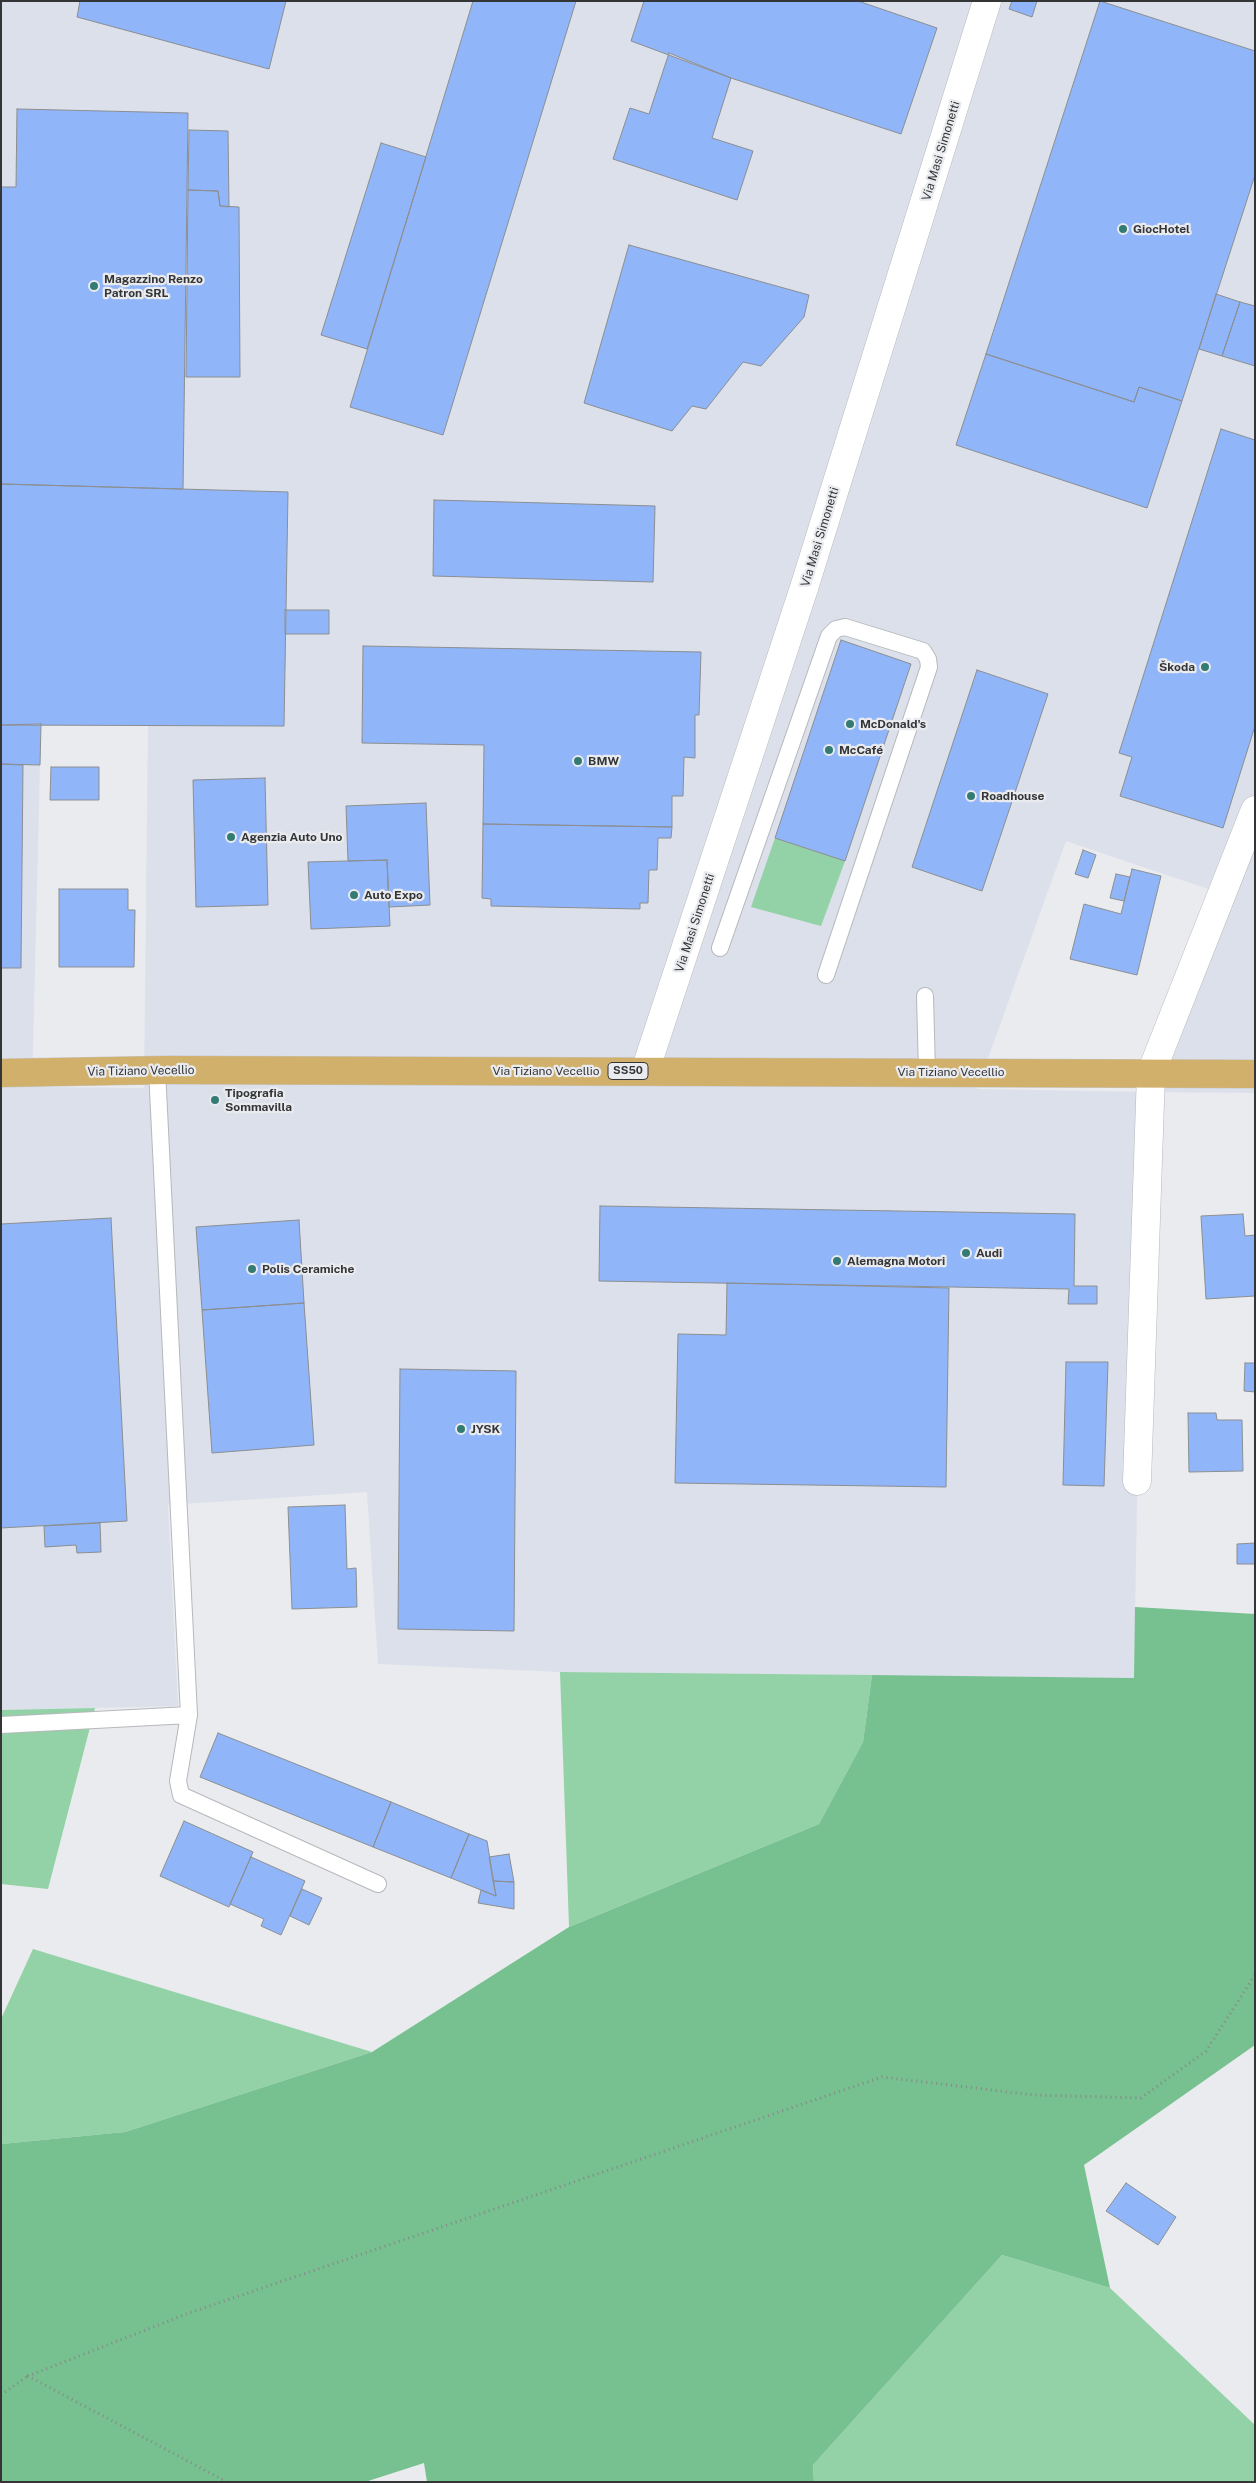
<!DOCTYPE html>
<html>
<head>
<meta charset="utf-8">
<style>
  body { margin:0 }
  #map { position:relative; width:1256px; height:2483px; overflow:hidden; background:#e9ebef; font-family:"Public Sans",sans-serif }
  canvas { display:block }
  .frame { position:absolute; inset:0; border:2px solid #343536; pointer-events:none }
</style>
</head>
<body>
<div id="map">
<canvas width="1256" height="2483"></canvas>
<div class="frame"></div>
</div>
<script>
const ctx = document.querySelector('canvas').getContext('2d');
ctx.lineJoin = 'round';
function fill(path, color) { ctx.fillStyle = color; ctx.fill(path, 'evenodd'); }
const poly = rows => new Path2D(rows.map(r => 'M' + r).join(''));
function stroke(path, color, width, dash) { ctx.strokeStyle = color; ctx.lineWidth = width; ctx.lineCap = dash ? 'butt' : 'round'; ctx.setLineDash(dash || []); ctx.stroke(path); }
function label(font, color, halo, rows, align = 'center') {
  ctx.font = font + ' "Public Sans",sans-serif'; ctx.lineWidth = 4.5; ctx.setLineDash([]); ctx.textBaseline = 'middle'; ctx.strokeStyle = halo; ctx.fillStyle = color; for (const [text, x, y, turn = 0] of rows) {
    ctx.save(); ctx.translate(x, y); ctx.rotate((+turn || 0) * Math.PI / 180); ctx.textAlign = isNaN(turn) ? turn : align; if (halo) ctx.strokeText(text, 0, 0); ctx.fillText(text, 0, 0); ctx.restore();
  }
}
fill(poly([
  [1,1,1255,1,1255,1093,1144,1092,1134,1678,560,1672,378,1664,367,1492,168,1505,178,1706,1,1710],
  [41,724,148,725,144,1088,32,1087],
  [1066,841,1217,892,1143,1092,977,1089]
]), '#dbe0ea');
fill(poly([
  [775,838,845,861,821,926,751,907],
  [560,1672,872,1675,863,1742,819,1824,569,1927],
  [95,1708,48,1889,1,1884,1,1710],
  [33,1949,372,2052,125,2132,1,2144,1,2019],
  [1002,2255,1110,2288,1255,2425,1255,2482,814,2482,813,2465]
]), '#92d2a6');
fill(poly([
  [1135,1607,1255,1614,1255,2045,1084,2165,1110,2288,1002,2255,813,2465,814,2482,427,2482,424,2463,365,2482,1,2482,1,2144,125,2132,372,2052,569,1927,819,1824,863,1742,872,1675,1134,1678]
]), '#76c18f');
const building = poly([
  [80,1,286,1,269,69,77,17,80,1],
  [473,1,576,1,443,435,350,407,473,1],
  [644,1,858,1,937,28,901,134,731,78,631,41,644,1],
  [1012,1,1037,1,1032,17,1009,9,1012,1],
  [1100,1,1255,51,1255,175,1182,401,1139,387,1134,402,986,354,1100,1],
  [669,53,731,78,712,138,753,151,737,200,613,159,630,108,649,114,669,53],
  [17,109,188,113,183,489,1,484,1,187,16,187,17,109],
  [189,130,228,131,229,207,220,206,218,191,188,190,189,130],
  [381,143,426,157,367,349,321,335,381,143],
  [188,190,218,191,220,206,239,207,240,377,186,377,188,190],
  [629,245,809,295,804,317,761,366,743,362,706,409,692,406,672,431,584,403,629,245],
  [1216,294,1240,302,1222,356,1199,349,1216,294],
  [1240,302,1255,306,1255,366,1222,356,1240,302],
  [986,354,1134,402,1139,387,1182,401,1147,508,956,445,986,354],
  [1221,429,1255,440,1255,726,1223,828,1120,796,1132,757,1119,753,1221,429],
  [1,484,288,492,284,726,1,725,1,484],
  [434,500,655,506,653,582,433,576,434,500],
  [285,610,329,610,329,634,285,634,285,610],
  [841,640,911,664,845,861,775,838,841,640],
  [363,646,701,652,699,715,695,715,695,758,684,757,683,796,672,796,672,827,483,824,484,745,362,743,363,646],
  [977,670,1048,694,982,891,912,867,977,670],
  [41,724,40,765,1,764,1,725,41,724],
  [1,764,23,765,21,968,1,968,1,764],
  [51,767,99,767,99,800,50,800,51,767],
  [265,778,268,905,196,907,193,780,265,778],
  [426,803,430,905,389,907,387,860,348,861,346,806,426,803],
  [483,824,672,827,671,838,658,838,657,870,649,870,648,903,640,903,640,909,491,906,491,899,482,898,483,824],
  [1083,850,1096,855,1088,878,1075,874,1083,850],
  [387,860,390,926,311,929,308,862,387,860],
  [1132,869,1161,876,1137,975,1070,959,1084,904,1121,914,1132,869],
  [1116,874,1130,877,1124,901,1110,898,1116,874],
  [59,889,128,889,128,910,135,910,134,967,59,967,59,889],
  [600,1206,1075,1214,1074,1286,1097,1286,1097,1304,1068,1304,1069,1289,599,1281,600,1206],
  [1243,1214,1245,1236,1255,1235,1255,1296,1206,1299,1201,1216,1243,1214],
  [111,1218,127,1521,1,1528,1,1224,111,1218],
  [299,1220,304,1303,202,1310,196,1227,299,1220],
  [727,1283,949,1288,946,1487,675,1483,678,1334,726,1335,727,1283],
  [304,1303,314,1445,212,1453,202,1310,304,1303],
  [1066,1362,1108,1362,1104,1486,1063,1485,1066,1362],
  [1245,1363,1255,1363,1255,1392,1244,1391,1245,1363],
  [400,1369,516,1371,514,1631,398,1629,400,1369],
  [1188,1413,1216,1413,1217,1420,1242,1420,1243,1471,1189,1472,1188,1413],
  [345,1505,347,1569,356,1568,357,1607,292,1609,288,1507,345,1505],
  [100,1523,101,1552,77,1553,76,1545,45,1547,44,1526,100,1523],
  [1255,1543,1255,1564,1237,1564,1237,1544,1255,1543],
  [218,1733,391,1802,373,1847,200,1777,218,1733],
  [391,1802,469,1834,451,1878,373,1847,391,1802],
  [184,1821,253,1852,229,1907,160,1876,184,1821],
  [469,1834,487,1841,496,1896,451,1878,469,1834],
  [509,1854,514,1882,493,1881,489,1857,509,1854],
  [251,1857,305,1881,281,1935,261,1926,264,1919,230,1904,251,1857],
  [493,1881,514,1882,514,1909,478,1903,481,1890,496,1896,493,1881],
  [302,1889,322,1898,309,1925,290,1916,302,1889],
  [1126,2183,1176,2217,1158,2245,1106,2211,1126,2183]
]);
fill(building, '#90b6f9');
stroke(building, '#8c8e91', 1);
const lane = poly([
  [720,948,829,636,836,629,845,627,923,651,928,659,929,667,826,975],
  [925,996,927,1072],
  [189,1715,178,1781,181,1795,378,1884],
  [1,1725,189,1715,157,1070]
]);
const street = poly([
  [645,1071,804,588,987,1],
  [1137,1481,1151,1073,1255,810]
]);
const primary = poly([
  [1,1073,168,1070,1255,1074]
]);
stroke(lane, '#b6b8bb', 18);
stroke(street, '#b6b8bb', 29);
stroke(primary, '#c6c6c7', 29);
stroke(poly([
  [1,2395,28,2376],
  [227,2482,28,2376,189,2313,882,2077,1034,2095,1141,2098,1206,2051,1255,1975]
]), '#87888a', 3, [1, 4]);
stroke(lane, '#fff', 16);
stroke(street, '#fff', 28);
stroke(primary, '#d1b06c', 28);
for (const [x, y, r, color] of [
  [1123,229,5,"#347b73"],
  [94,286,5,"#347b73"],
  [1205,667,5,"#347b73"],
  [850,724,5,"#347b73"],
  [829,750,5,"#347b73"],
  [578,761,5,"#347b73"],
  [971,796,5,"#347b73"],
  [231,837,5,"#347b73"],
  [354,895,5,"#347b73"],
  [215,1100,5,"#347b73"],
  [966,1253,5,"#347b73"],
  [837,1261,5,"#347b73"],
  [252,1269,5,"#347b73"],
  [461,1429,5,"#347b73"]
]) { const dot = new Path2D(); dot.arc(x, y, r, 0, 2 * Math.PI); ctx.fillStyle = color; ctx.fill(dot); stroke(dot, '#e9ebef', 2); }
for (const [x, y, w] of [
  [628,1071,40]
]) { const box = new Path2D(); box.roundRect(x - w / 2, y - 8.5, w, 17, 4); ctx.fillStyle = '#e9ebef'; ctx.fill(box); stroke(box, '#343536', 1); }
label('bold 11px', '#343536', null, [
  ["SS50",628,1071]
]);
label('12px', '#343536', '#e9ebef', [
  ["Via Masi Simonetti",941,151,-73],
  ["Via Masi Simonetti",820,537,-73],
  ["Via Masi Simonetti",695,923,-72],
  ["Via Tiziano Vecellio",141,1071,-1],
  ["Via Tiziano Vecellio",546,1071],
  ["Via Tiziano Vecellio",951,1072]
]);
label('bold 12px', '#343536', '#e9ebef', [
  ["GiocHotel",1133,229],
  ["Magazzino Renzo",104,279],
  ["Patron SRL",104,293],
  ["Škoda",1195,667,"right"],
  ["McDonald's",860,724],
  ["McCafé",839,750],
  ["BMW",588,761],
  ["Roadhouse",981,796],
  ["Agenzia Auto Uno",241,837],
  ["Auto Expo",364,895],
  ["Tipografia",225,1093],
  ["Sommavilla",225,1107],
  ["Audi",976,1253],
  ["Alemagna Motori",847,1261],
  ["Polis Ceramiche",262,1269],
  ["JYSK",471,1429]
], 'left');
</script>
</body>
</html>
